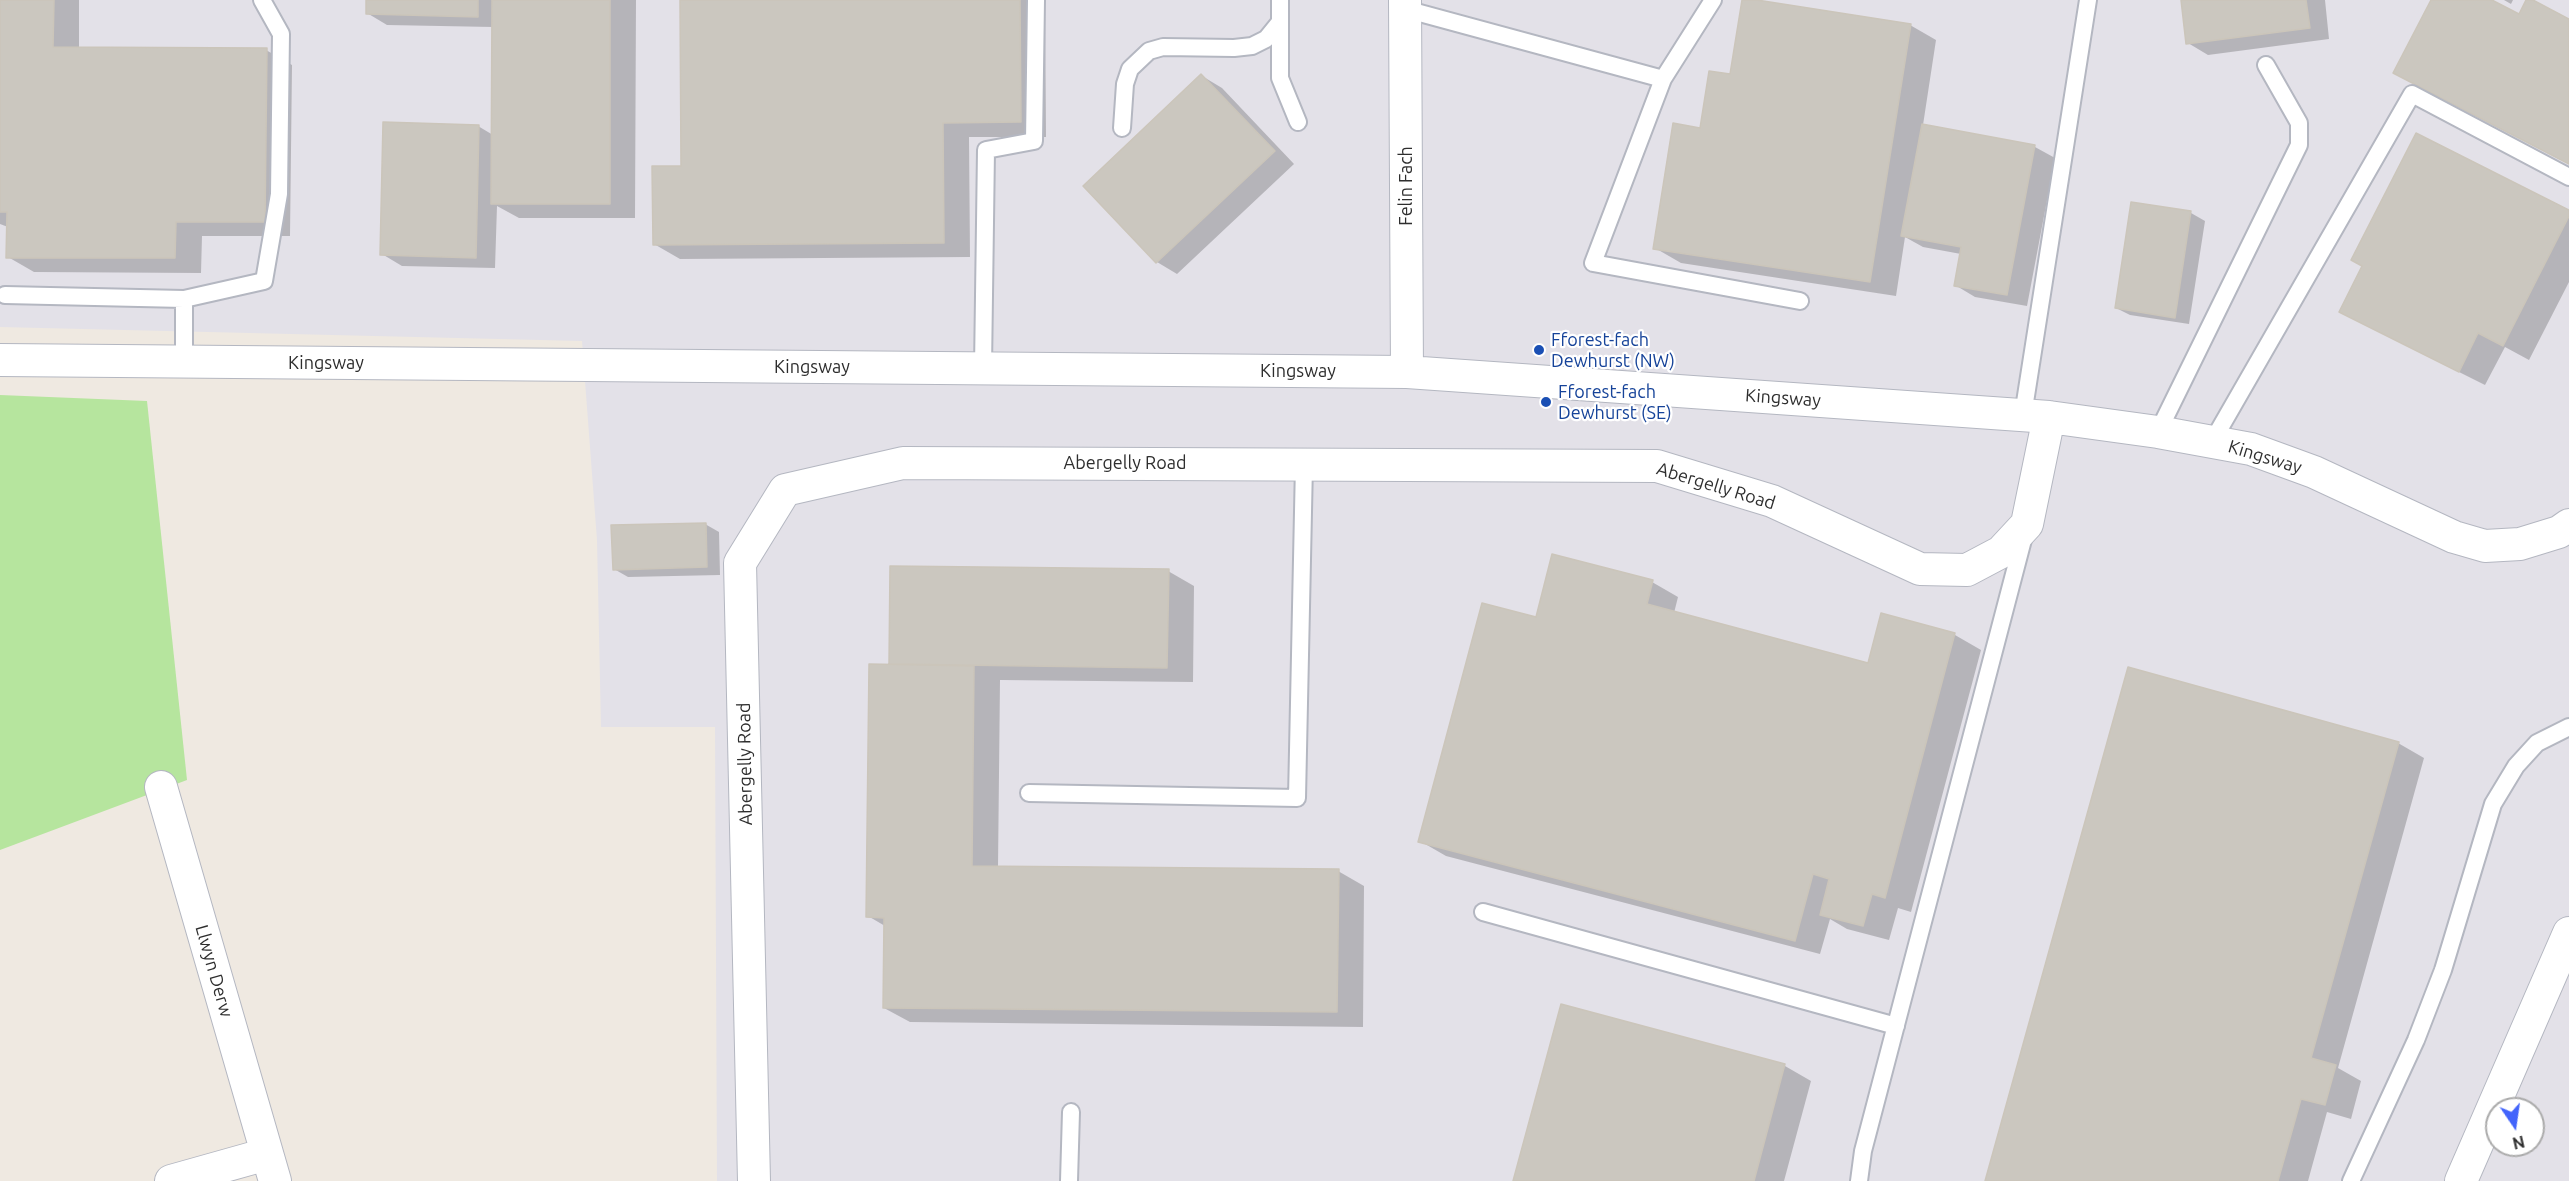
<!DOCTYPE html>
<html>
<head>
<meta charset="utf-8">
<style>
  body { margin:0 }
  #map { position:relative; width:2569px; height:1181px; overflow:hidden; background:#efe9e1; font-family:Ubuntu,sans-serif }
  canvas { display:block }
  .north { position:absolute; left:2485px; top:1097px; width:60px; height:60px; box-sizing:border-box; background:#fff; border:2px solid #ababab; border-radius:50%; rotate:167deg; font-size:16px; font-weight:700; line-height:24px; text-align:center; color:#2e2e2e }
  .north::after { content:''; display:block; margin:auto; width:21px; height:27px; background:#4264fb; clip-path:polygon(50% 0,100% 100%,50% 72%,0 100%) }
</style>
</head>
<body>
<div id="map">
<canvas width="2569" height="1181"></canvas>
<div class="north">N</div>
</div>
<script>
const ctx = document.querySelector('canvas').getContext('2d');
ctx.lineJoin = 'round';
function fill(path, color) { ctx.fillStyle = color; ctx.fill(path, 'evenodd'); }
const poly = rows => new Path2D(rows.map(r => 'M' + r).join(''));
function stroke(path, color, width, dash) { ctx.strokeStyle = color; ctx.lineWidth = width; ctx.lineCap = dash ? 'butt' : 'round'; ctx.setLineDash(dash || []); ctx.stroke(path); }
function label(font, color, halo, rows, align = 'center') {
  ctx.font = font + ' Ubuntu,sans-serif'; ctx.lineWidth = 4.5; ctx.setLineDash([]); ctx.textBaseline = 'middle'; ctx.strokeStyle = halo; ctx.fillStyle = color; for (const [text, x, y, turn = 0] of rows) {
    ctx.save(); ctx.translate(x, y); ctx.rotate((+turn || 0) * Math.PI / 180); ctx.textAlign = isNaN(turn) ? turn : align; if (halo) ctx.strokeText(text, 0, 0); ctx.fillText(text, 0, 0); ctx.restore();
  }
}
fill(poly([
  [0,0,2569,0,2569,1181,717,1181,715,727,601,727,597,540,582,341,0,327],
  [2497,1109,2533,1109,2533,1145,2497,1145]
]), '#e3e1e8');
fill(poly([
  [0,395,147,401,187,780,0,850]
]), '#b6e59e');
fill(poly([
  [0,0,79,0,79,49,266,50,292,65,290,236,202,236,201,273,34,272,8,257,8,227,0,224],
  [368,0,636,0,635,218,519,218,497,206,495,268,402,266,382,254,478,126,493,135,493,27,387,25,367,13],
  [682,0,1045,0,1046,137,969,137,970,257,680,259,654,244,683,167],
  [1743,0,1910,25,1936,40,1923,125,2035,147,2055,158,2027,306,1975,297,1955,285,1961,254,1923,247,1905,237,1896,296,1681,263,1655,248,1701,129,1731,76],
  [2182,0,2325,0,2329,39,2208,55,2188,43],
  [2433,0,2489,0,2519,16,2528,0,2530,0,2569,20,2569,164,2395,73],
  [2504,0,2513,0,2511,4],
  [1202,76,1222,88,1294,164,1177,274,1157,262,1085,187],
  [2133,204,2191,213,2205,221,2189,324,2130,315,2116,308],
  [2569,212,2569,282,2529,360,2505,347,2485,385,2367,326],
  [705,524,719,532,720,575,628,577,614,569],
  [892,567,1168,571,1194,586,1193,682,1000,680,998,867,1338,871,1364,886,1363,1027,910,1022,884,1008,885,926,868,916,890,666],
  [1652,582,1678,597,1674,613,1869,665,1882,615,1955,635,1981,650,1911,912,1898,908,1889,940,1847,929,1830,919,1820,954,1446,856,1420,841,1537,619],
  [2398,743,2424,758,2338,1068,2361,1081,2351,1119,2327,1112,2308,1181,1986,1181],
  [1562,1006,1785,1066,1811,1081,1784,1181,1515,1181]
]), '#0003');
const building = poly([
  [0,0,54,0,53,47,267,48,265,222,176,222,175,258,6,258,7,212,0,212,0,0],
  [366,0,478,0,478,17,366,14,366,0],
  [492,0,610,0,610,204,491,204,492,0],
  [680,0,1020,0,1021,122,943,123,944,243,653,245,652,166,681,166,680,0],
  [1742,0,1757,0,1911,24,1870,282,1653,249,1673,123,1700,128,1709,71,1730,74,1742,0],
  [2181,0,2306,0,2310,28,2186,44,2181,0],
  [2431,0,2492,0,2519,14,2526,0,2533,0,2569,19,2569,164,2393,73,2431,0],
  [1201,74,1275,151,1156,263,1083,186,1201,74],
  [383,122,479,125,476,258,380,255,383,122],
  [1922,124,2035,145,2007,295,1954,286,1961,247,1901,236,1922,124],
  [2416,133,2569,210,2569,216,2503,346,2478,333,2459,372,2339,312,2362,266,2351,260,2416,133],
  [2131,202,2191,211,2175,318,2115,308,2131,202],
  [706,523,707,567,613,570,611,525,706,523],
  [1552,554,1653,580,1647,604,1868,663,1881,613,1955,633,1885,898,1872,894,1863,926,1820,915,1829,879,1813,874,1795,941,1418,842,1482,603,1536,617,1552,554],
  [890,566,1169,569,1167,668,889,664,890,566],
  [869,664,974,666,972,866,1339,869,1337,1012,883,1008,884,918,866,917,869,664],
  [2128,667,2399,742,2311,1058,2336,1065,2325,1105,2301,1099,2278,1181,1985,1181,2128,667],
  [1561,1004,1785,1064,1754,1181,1513,1181,1561,1004]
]);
fill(building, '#cbc7bf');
stroke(building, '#cbc5ba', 1.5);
const lane = poly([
  [1280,0,1280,78,1298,122],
  [1713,0,1663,79,1593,263,1800,301],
  [1405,9,1663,79],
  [1122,128,1125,84,1130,69,1149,51,1163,47,1234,48,1252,46,1266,39,1279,23],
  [5,295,184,299,184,362],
  [184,299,264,281,279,194,281,34,262,0],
  [983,368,986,150,1034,141,1036,0],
  [2023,415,2088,0],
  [2158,432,2299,145,2299,123,2266,65],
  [2212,442,2412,94,2569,177],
  [1029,793,1297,798,1304,464],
  [1483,912,1896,1026],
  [1069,1181,1071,1112],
  [1859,1181,1863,1151,2024,536],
  [2351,1181,2416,1040,2443,970,2493,804,2516,766,2537,743,2569,727]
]);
const street = poly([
  [1405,0,1407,372],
  [0,360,1407,372,2049,417,2158,432,2251,449,2314,472,2454,537,2485,546,2520,544,2559,532,2569,525],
  [161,787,275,1181],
  [171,1181,267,1154],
  [754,1181,740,563,785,490,903,463,1657,466,1772,501,1920,569,1967,570,2001,552,2027,524,2049,417],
  [2461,1181,2569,933]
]);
stroke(lane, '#b4b7c1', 20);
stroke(street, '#b4b7c1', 34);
stroke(lane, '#fff', 16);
stroke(street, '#fff', 32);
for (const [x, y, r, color] of [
  [1539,350,6,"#1a4fb4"],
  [1546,402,6,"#1a4fb4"]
]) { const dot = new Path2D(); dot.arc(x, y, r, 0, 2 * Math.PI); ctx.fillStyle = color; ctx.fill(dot); stroke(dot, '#fff', 2); }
label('18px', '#2e2e2e', '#fff', [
  ["Felin Fach",1406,186,-90],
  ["Kingsway",326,363],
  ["Kingsway",812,367],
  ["Kingsway",1298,371],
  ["Kingsway",1783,398,4],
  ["Kingsway",2265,457,17],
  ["Abergelly Road",1125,463],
  ["Abergelly Road",1716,486,17],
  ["Abergelly Road",745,764,-91],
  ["Llwyn Derw",214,971,74]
]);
label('18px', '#164399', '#fff', [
  ["Fforest-fach",1551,340],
  ["Dewhurst (NW)",1551,361],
  ["Fforest-fach",1558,392],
  ["Dewhurst (SE)",1558,413]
], 'left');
</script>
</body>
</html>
